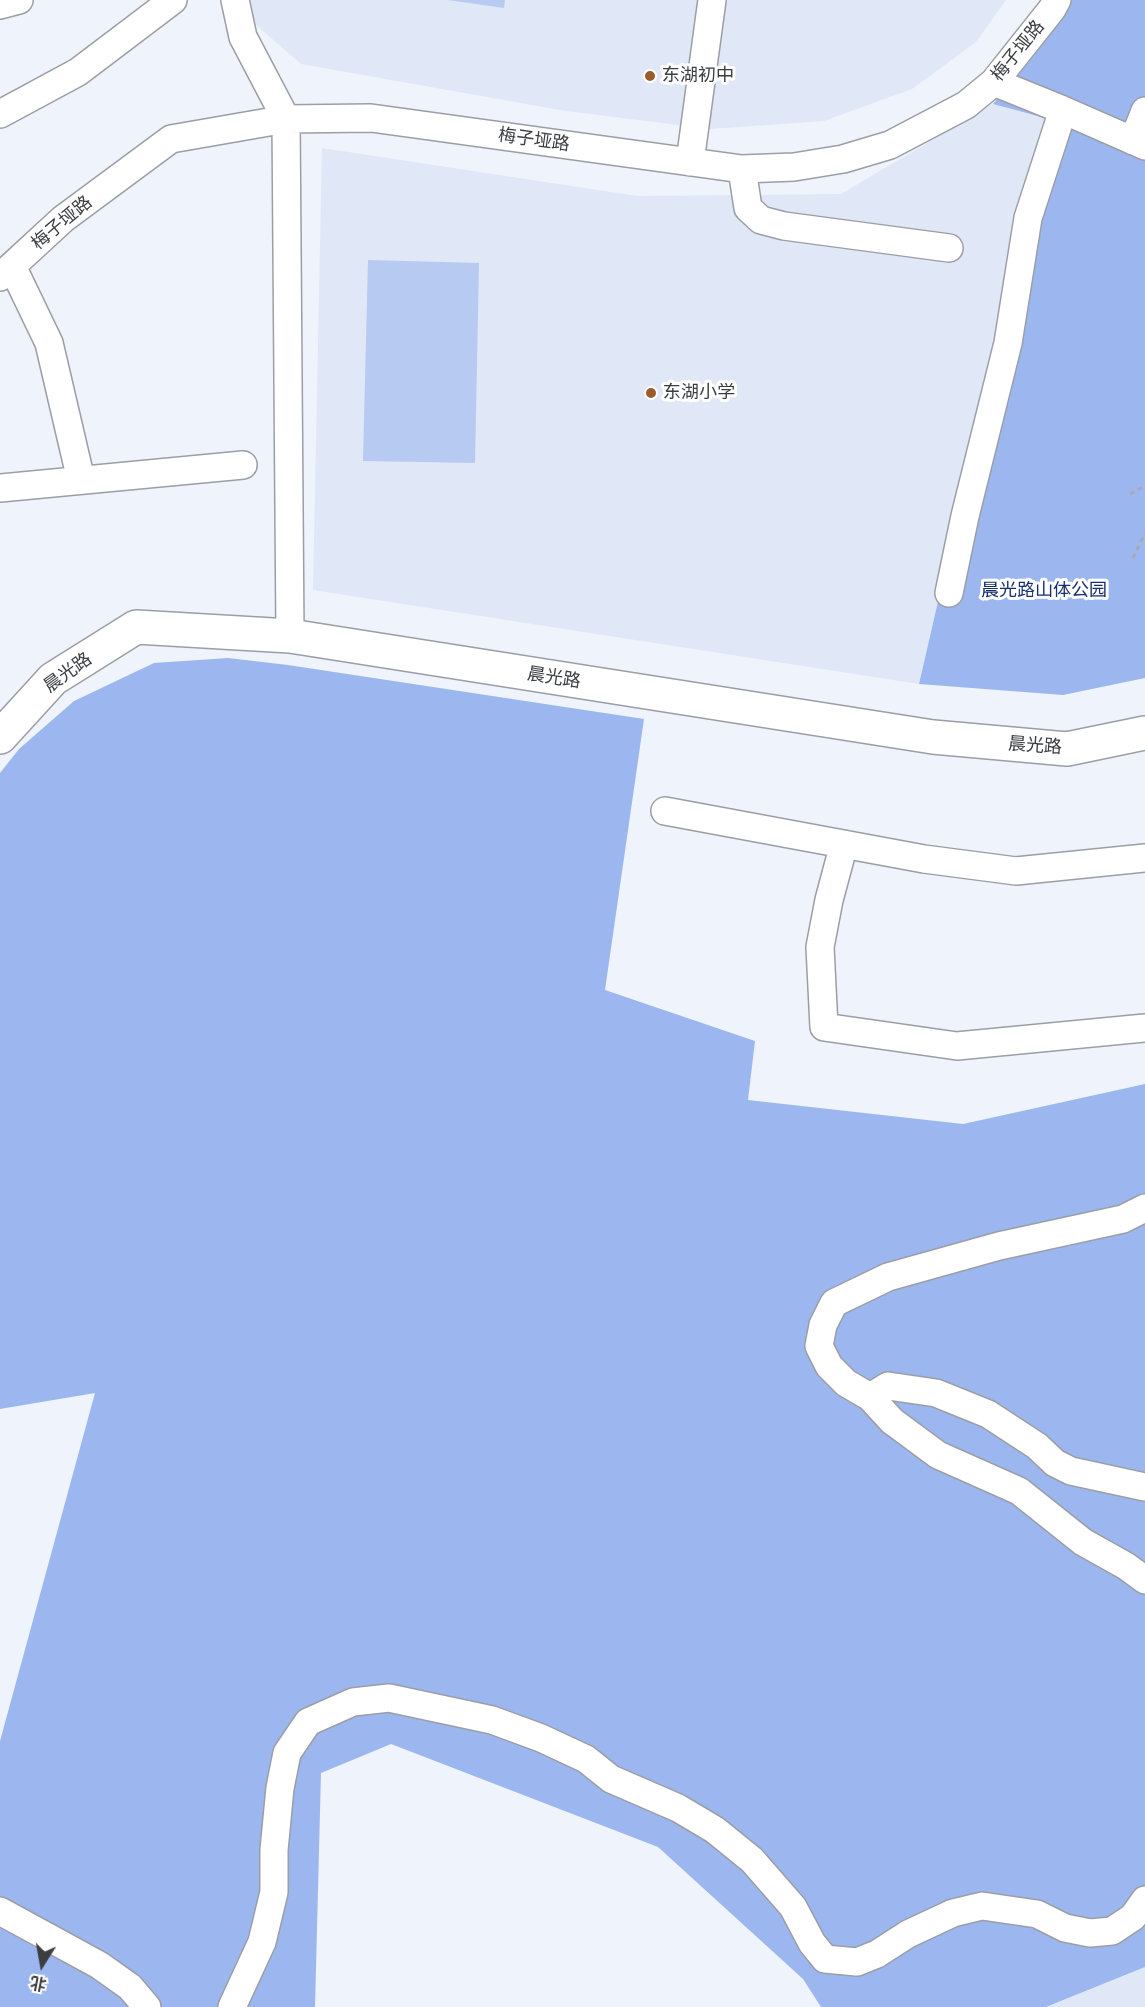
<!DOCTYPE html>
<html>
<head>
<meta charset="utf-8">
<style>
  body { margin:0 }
  #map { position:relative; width:1145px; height:2007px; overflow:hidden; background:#eff3fb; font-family:Figtree,"Noto Sans SC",sans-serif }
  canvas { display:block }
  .north { position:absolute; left:12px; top:1935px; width:60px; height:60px; -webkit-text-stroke:4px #fff; paint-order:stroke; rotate:191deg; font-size:16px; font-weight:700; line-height:24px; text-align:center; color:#3b3d40 }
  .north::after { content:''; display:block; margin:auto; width:21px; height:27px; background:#3b3d40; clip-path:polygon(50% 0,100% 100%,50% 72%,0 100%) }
</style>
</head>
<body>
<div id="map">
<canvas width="1145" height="2007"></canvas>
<div class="north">北</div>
</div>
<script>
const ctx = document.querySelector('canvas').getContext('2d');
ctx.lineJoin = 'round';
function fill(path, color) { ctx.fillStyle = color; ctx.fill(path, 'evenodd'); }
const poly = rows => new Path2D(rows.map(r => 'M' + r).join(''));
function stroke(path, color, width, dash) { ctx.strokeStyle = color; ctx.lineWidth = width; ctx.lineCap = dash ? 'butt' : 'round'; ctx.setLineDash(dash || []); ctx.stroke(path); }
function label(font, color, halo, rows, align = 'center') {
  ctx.font = font + ' Figtree,"Noto Sans SC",sans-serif'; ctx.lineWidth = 6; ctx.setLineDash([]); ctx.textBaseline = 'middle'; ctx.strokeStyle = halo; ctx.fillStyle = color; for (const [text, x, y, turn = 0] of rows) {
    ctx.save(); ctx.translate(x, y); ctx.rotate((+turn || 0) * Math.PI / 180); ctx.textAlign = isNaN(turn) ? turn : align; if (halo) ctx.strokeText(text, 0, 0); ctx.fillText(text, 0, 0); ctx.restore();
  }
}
fill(poly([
  [249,0,1006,0,976,42,912,89,824,121,710,129,566,111,301,64,247,17],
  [993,104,1049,119,919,684,313,590,322,148,637,196,841,194],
  [1145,1967,1145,2007,1046,2007,1056,2003]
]), '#e0e7f6');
fill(poly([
  [448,0,505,0,504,8],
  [368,260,479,263,475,463,363,461]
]), '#b7caf1');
fill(poly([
  [1067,0,1145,0,1145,678,1063,695,919,684,1049,119,993,104,1030,58],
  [228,658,288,665,644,719,605,990,755,1041,748,1100,963,1124,1145,1084,1145,1967,1046,2007,821,2007,803,1979,658,1847,391,1744,321,1773,315,2007,0,2007,0,1741,95,1393,0,1409,0,773,19,749,74,701,154,663]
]), '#9cb7f0');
const minor = poly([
  [235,0,243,37,286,119,290,636],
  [0,5,19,0],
  [994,82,1063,110,1145,146],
  [0,114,78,72,173,0],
  [1133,141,1145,111],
  [690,162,712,0],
  [742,169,748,208,761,220,784,226,949,248],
  [12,266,49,343,81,480],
  [0,277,63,219,171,139,286,119,371,118,742,169,794,167,843,159,890,145,966,105,994,82,1052,9,1057,0],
  [0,488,243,465],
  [949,593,965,516,1008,343,1028,218,1063,110],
  [665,811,924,859,1016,871,1145,858],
  [844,844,829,900,820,947,824,1027,957,1046,1145,1028],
  [1145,1208,1123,1219,999,1246,888,1277,834,1303,823,1325,819,1346,829,1366,846,1383,870,1397,892,1421,938,1455,1019,1491,1083,1542,1126,1566,1145,1580],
  [870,1397,888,1386,936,1393,988,1414,1037,1446,1055,1463,1071,1471,1145,1487],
  [0,1911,99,1965,130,1987,147,2007],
  [232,2007,262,1942,274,1892,274,1850,280,1788,287,1753,308,1722,353,1702,389,1698,492,1720,541,1738,586,1759,611,1779,678,1808,715,1830,752,1860,793,1907,812,1943,825,1959,857,1962,877,1954,908,1934,953,1913,982,1906,1037,1914,1065,1928,1090,1933,1112,1931,1133,1917,1145,1900]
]);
const major = poly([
  [0,737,53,679,136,627,290,636,933,737,1067,749,1145,733]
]);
stroke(minor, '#9b9ea5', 30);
stroke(major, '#9b9ea5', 36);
stroke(poly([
  [1130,494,1145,486],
  [1133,558,1145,533]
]), '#a7aab0', 3, [4.5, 4.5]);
stroke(minor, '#fff', 27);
stroke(major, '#fff', 33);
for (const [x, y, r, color] of [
  [650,76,6,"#9e5b2a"],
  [651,393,6,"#9e5b2a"]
]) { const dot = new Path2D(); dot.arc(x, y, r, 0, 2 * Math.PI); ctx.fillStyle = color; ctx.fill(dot); stroke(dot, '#fff', 2); }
label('18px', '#3b3d40', '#fff', [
  ["梅子垭路",1018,51,-51],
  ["梅子垭路",534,140,8],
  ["梅子垭路",62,223,-40],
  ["晨光路",68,673,-36],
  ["晨光路",554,678,9],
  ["晨光路",1035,746,4]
]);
label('18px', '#3b3d40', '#fff', [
  ["东湖初中",662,76],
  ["东湖小学",663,393]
], 'left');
label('18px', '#172f70', '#fff', [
  ["晨光路山体公园",1044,591]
]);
</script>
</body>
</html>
